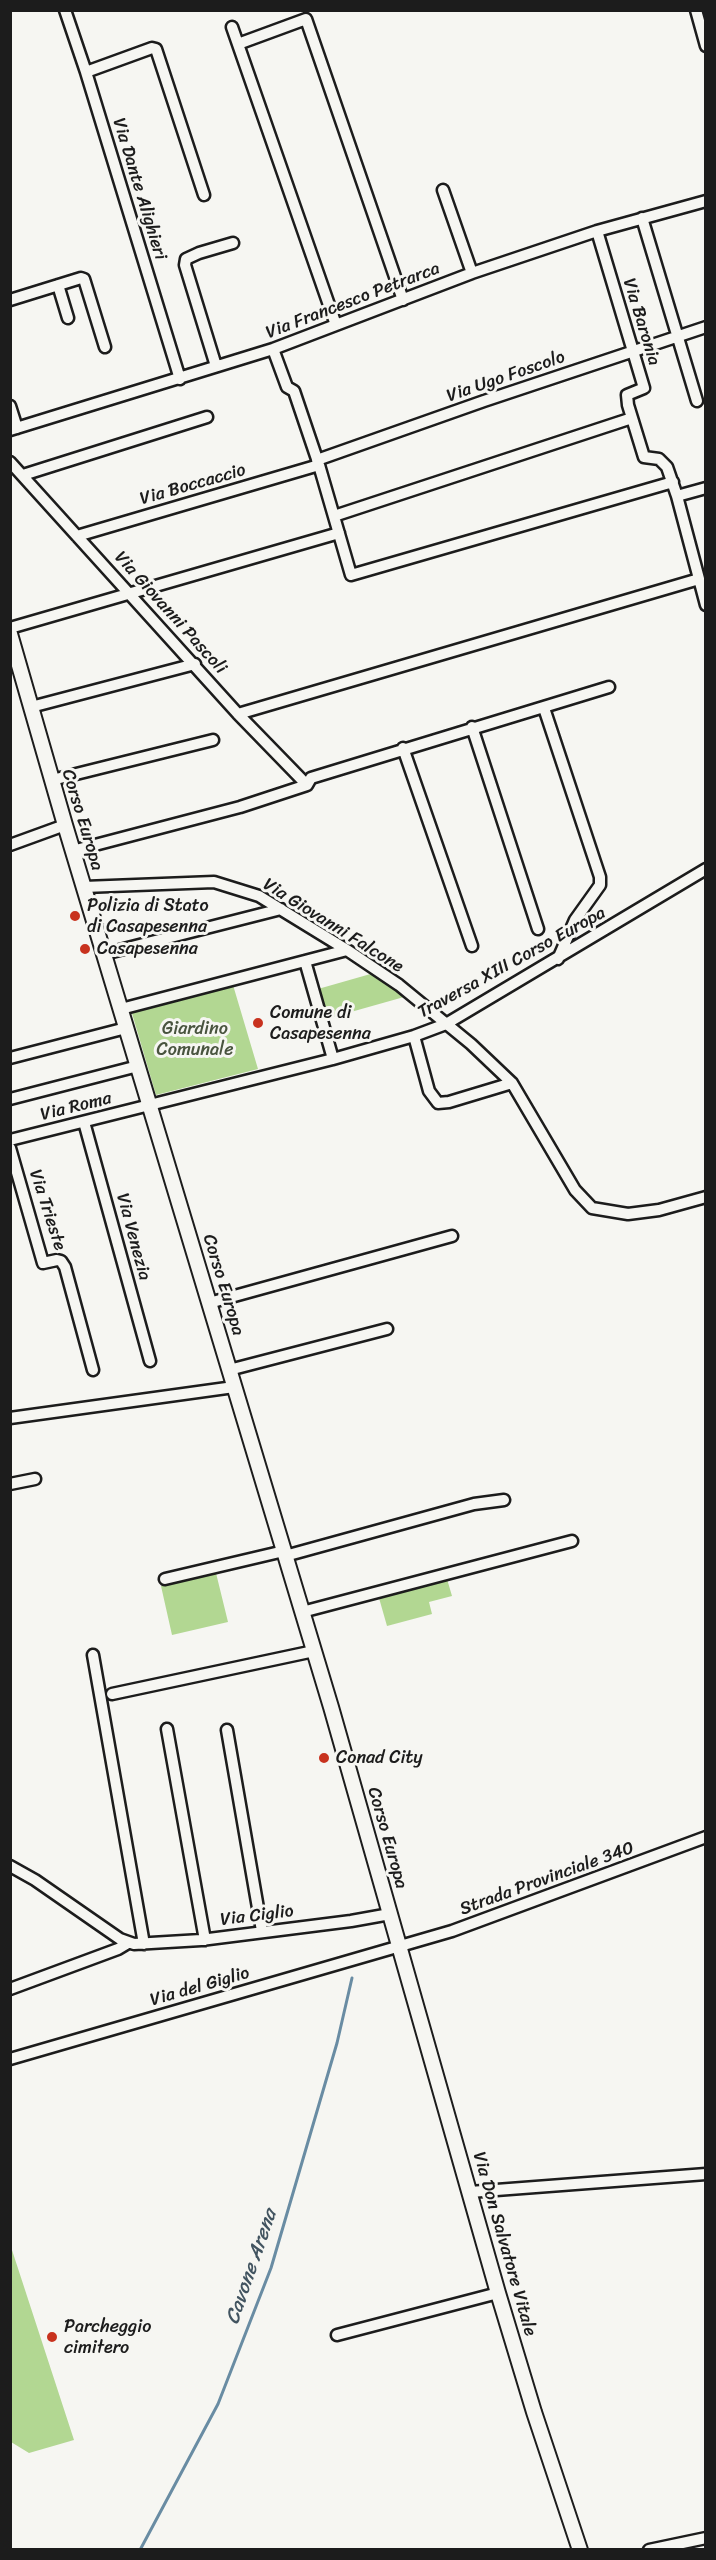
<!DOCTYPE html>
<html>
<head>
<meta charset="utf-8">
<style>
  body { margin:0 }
  #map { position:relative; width:716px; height:2560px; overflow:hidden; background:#f6f6f2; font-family:Sriracha,sans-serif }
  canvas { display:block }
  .frame { position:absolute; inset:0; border:12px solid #1c1c1c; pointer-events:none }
</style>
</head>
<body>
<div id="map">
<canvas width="716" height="2560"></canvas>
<div class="frame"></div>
</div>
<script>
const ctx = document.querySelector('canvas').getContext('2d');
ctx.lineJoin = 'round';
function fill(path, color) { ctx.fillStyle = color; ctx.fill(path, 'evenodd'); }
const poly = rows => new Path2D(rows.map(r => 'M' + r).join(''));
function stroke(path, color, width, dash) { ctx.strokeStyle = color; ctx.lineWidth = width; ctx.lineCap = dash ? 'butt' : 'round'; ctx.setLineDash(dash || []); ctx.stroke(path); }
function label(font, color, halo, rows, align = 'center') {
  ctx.font = font + ' Sriracha,sans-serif'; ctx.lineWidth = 6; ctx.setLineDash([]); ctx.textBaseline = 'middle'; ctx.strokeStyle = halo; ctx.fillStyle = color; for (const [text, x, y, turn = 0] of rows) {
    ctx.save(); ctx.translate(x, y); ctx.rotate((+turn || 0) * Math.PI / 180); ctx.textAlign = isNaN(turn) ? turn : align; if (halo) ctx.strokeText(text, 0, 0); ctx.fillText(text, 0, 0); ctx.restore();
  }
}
fill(poly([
  [374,973,404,997,326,1019,318,989],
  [233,985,258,1069,156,1095,131,1010],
  [216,1573,228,1622,172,1635,161,1586],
  [447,1579,452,1596,429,1602,432,1614,387,1626,379,1598],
  [11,2247,74,2440,29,2453,11,2442]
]), '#b2d792');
stroke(poly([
  [140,2550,218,2404,271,2268,337,2043,352,1978]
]), '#698ca3', 3);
const minor = poly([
  [65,10,86,72,180,379],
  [696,10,706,46],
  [232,27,336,325],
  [238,44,306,19,403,300],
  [86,72,152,48,156,49,204,195],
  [443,190,472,273],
  [642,218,697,401],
  [597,231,644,388,627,395,628,405,644,457,659,459,667,467,677,496,706,605],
  [58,285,68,318],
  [10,300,81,278,84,279,105,347],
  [273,349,287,387,294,391,319,465,351,575,673,482],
  [216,366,185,265,186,259,199,253,233,243],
  [10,406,17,428],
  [10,430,273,349,472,273,597,231,706,201],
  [317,460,484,401,706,327],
  [10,462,238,714,307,785],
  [23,475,207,417],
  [677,496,706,488],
  [334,516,632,418],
  [77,536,319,465],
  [10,628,339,533],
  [31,707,195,664],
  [544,708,600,877,600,885,575,920,558,959],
  [238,714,699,579],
  [472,727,538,929],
  [403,748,472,946],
  [52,780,213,740],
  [10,845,65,825],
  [72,851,240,807,307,785,311,778,609,687],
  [84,887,214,882,259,896,347,950,399,985,471,1044,512,1083,575,1190,592,1208,628,1214,659,1210,706,1197],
  [104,954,281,909],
  [305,961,333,1059],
  [121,1009,347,950],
  [414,1036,429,1091,438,1103,449,1102,512,1083],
  [10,1058,126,1028],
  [10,1099,138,1066],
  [84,1122,150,1361],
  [10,1140,333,1059,414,1036,446,1024,706,869],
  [10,1148,43,1263,57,1260,61,1261,65,1267,93,1370],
  [209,1303,452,1236],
  [229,1370,387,1329],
  [10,1418,234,1387],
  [10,1484,35,1479],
  [285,1556,474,1504,504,1500],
  [165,1579,284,1551],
  [302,1612,572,1541],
  [93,1655,144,1944],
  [112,1694,314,1651],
  [167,1729,205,1940],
  [227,1730,262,1931],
  [10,1866,35,1880,120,1939,134,1944,201,1940,351,1921,390,1914],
  [10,1989,118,1949,128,1943],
  [10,2059,452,1931,706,1837],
  [470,2192,706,2174],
  [337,2335,498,2293],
  [649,2550,706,2538]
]);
const tertiary = poly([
  [10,634,65,825,331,1707,498,2293,534,2412,580,2550]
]);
stroke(minor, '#1c1c1c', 15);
stroke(tertiary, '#1c1c1c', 18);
stroke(minor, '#f6f6f2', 10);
stroke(tertiary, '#f6f6f2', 14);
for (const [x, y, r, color] of [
  [75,916,6,"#c8321e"],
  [85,949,6,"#c8321e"],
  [258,1023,6,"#c8321e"],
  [324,1758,6,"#c8321e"],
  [52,2337,6,"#c8321e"]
]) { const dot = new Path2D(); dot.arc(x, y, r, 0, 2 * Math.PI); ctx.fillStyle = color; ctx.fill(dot); stroke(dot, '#f6f6f2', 2); }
label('18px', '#1c1c1c', '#f6f6f2', [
  ["Via Dante Alighieri",139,189,73],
  ["Via Francesco Petrarca",353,301,-21],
  ["Via Baronia",641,322,73],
  ["Via Ugo Foscolo",506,377,-19],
  ["Via Boccaccio",193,485,-16],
  ["Via Giovanni Pascoli",170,613,48],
  ["Corso Europa",82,820,73],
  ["Via Giovanni Falcone",333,926,32],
  ["Traversa XIII Corso Europa",512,963,-29],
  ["Via Roma",76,1107,-14],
  ["Via Trieste",47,1210,72],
  ["Via Venezia",133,1237,75],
  ["Corso Europa",223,1285,73],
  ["Corso Europa",387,1838,74],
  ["Strada Provinciale 340",547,1879,-20],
  ["Via Ciglio",257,1916,-7],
  ["Via del Giglio",200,1987,-16],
  ["Via Don Salvatore Vitale",504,2244,74]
]);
label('18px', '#1c1c1c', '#f6f6f2', [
  ["Polizia di Stato",87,906],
  ["di Casapesenna",87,927],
  ["Casapesenna",97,949],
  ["Comune di",270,1013],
  ["Casapesenna",270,1034],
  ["Conad City",336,1758],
  ["Parcheggio",64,2327],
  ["cimitero",64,2348]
], 'left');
label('18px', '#49543f', '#f6f6f2', [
  ["Giardino",195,1029],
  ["Comunale",195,1050]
]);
label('italic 20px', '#425460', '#f6f6f2', [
  ["Cavone Arena",252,2267,-71]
]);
</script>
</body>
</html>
